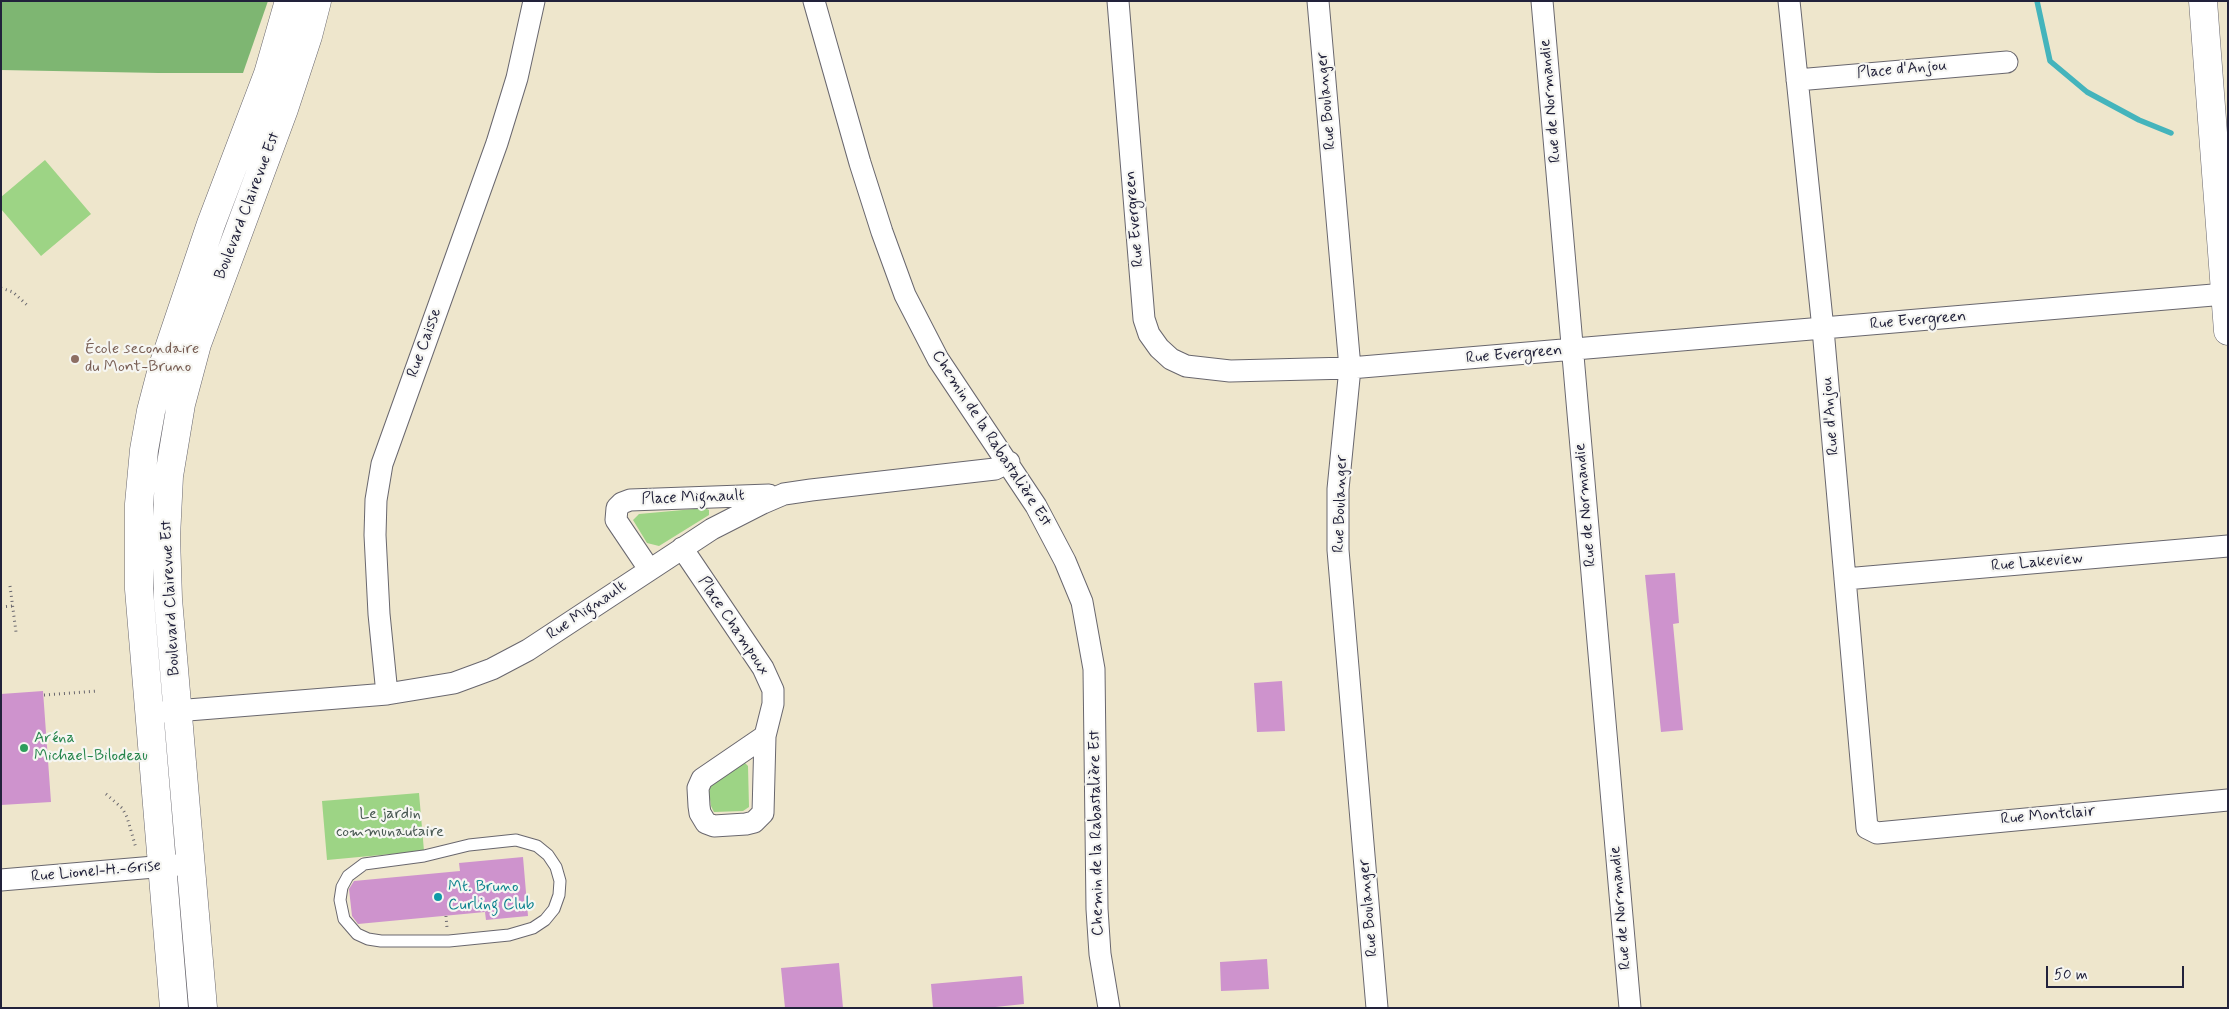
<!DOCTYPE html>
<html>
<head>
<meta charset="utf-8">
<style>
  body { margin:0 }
  #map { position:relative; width:2229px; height:1009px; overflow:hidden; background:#eee6cc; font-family:Mynerve,sans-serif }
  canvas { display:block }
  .frame { position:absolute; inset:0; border:2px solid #22223b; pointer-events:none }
  .scale { position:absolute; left:2046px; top:966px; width:138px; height:22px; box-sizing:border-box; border:2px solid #22223b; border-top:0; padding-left:6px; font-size:15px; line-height:18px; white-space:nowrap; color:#22223b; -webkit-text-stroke:4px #f6f6f2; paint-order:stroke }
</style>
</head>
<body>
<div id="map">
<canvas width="2229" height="1009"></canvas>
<div class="frame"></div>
<div class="scale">50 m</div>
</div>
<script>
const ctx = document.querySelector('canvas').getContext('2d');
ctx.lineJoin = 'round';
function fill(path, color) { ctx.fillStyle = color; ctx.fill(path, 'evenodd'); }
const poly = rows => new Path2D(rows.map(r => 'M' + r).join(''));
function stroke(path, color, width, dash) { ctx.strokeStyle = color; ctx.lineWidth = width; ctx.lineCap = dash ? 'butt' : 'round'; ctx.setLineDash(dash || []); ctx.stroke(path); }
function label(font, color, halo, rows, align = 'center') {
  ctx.font = font + ' Mynerve,sans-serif'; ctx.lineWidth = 4.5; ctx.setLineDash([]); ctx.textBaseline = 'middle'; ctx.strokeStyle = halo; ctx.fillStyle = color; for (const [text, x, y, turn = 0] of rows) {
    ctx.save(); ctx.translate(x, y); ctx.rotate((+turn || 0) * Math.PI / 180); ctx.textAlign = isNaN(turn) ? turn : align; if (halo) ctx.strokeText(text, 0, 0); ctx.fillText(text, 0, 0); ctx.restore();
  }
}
fill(poly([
  [45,160,91,214,41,256,1,209,1,197],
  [705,508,709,510,709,515,659,546,647,543,633,520,639,514],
  [744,762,748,766,749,807,743,811,714,812,711,806,709,792,711,785],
  [419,793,424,851,327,860,322,801]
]), '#9dd485');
fill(poly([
  [1,1,268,1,243,73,158,73,1,70]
]), '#7eb672');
stroke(poly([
  [2037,1,2050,61,2087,92,2139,120,2171,133]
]), '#44b4bc', 5.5);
fill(poly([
  [1675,573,1679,623,1673,624,1683,730,1661,732,1645,575],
  [1282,681,1285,731,1257,732,1254,683],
  [43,691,51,802,1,805,1,694],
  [523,857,528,916,486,920,485,912,358,924,352,916,349,889,354,881,460,871,459,863],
  [1267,959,1269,989,1221,991,1220,962],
  [839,963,843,1008,785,1008,781,968],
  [1022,976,1024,1004,986,1008,933,1008,931,984]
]), '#ce93cd');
const service = poly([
  [516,840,537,846,548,855,556,867,560,881,559,895,554,909,545,920,533,928,509,935,449,941,381,941,368,939,357,934,344,919,340,900,342,887,348,876,364,864,424,856,469,845,516,840]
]);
const minor = poly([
  [814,1,860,163,882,232,905,295,938,359,1036,506,1065,561,1082,602,1094,669,1097,909,1100,954,1109,1008],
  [1118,1,1144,319,1149,334,1159,348,1171,359,1186,366,1230,371,1350,368,2225,294],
  [1318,1,1350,368,1338,489,1338,550,1377,1008],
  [1542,1,1630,1008],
  [1789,1,1823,329,1867,828,1877,833,2228,800],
  [1797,80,2007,62],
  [682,548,763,668,773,690,773,704,765,736,763,813,754,822,746,824,714,826,706,823,700,813,699,806,698,788,702,779,765,736],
  [649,569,616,520,617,508,622,503,630,500,769,495],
  [1845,579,2228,546],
  [387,694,379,614,375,535,376,500,382,464,497,143,517,78,534,1],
  [163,712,387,694,454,683,492,669,528,650,712,529,763,503,784,494,811,490,995,469,1009,462],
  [1,880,178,865]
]);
const tertiary = poly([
  [2203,1,2228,331],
  [174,1008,139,589,139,504,144,450,151,411,162,369,211,224,268,74,289,1],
  [203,1008,168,599,166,537,169,476,181,404,197,344,284,109,308,36,317,1]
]);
stroke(service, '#69676e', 13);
stroke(minor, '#69676e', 23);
stroke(tertiary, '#69676e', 29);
stroke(poly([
  [1,288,13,292,28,306],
  [10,586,16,632],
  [1,607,13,606],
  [44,695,98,691],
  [106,794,122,808,127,817,136,848],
  [446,916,447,928]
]), '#69676e', 3, [1, 4]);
stroke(service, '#fff', 11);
stroke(minor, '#fff', 21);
stroke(tertiary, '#fff', 28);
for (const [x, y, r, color] of [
  [75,359,5,"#8d6e63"],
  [24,748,5,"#2e9e5b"],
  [438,897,5,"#0f9aa8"]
]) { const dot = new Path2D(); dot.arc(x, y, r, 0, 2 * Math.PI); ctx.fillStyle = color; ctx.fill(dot); stroke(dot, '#f6f6f2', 2); }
label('16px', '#22223b', '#f6f6f2', [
  ["Place d'Anjou",1902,70,-5],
  ["Rue Boulanger",1327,101,-95],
  ["Rue de Normandie",1551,101,-95],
  ["Boulevard Clairevue Est",248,206,-69],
  ["Rue Evergreen",1135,219,-95],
  ["Rue Evergreen",1918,321,-5],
  ["Rue Caisse",425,343,-70],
  ["Rue Evergreen",1514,355,-5],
  ["Rue d'Anjou",1831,416,-95],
  ["Chemin de la Rabastalière Est",991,439,57],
  ["Place Mignault",693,498,-2],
  ["Rue Boulanger",1341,504,-88],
  ["Rue de Normandie",1586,505,-95],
  ["Rue Lakeview",2037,563,-5],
  ["Boulevard Clairevue Est",171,598,-93],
  ["Rue Mignault",587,611,-34],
  ["Place Champoux",733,626,56],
  ["Rue Montclair",2048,816,-5],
  ["Chemin de la Rabastalière Est",1097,833,-91],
  ["Rue Lionel-H.-Grise",96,872,-5],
  ["Rue Boulanger",1369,908,-95],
  ["Rue de Normandie",1621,908,-95]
]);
label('16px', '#785e54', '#f6f6f2', [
  ["École secondaire",85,350],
  ["du Mont-Bruno",85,368]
], 'left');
label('16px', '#27864d', '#f6f6f2', [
  ["Aréna",34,739],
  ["Michael-Bilodeau",34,757]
], 'left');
label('16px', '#475751', '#f6f6f2', [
  ["Le jardin",390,815],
  ["communautaire",390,833]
]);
label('16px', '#0d838f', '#f6f6f2', [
  ["Mt. Bruno",448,888],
  ["Curling Club",448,906]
], 'left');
</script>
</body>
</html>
